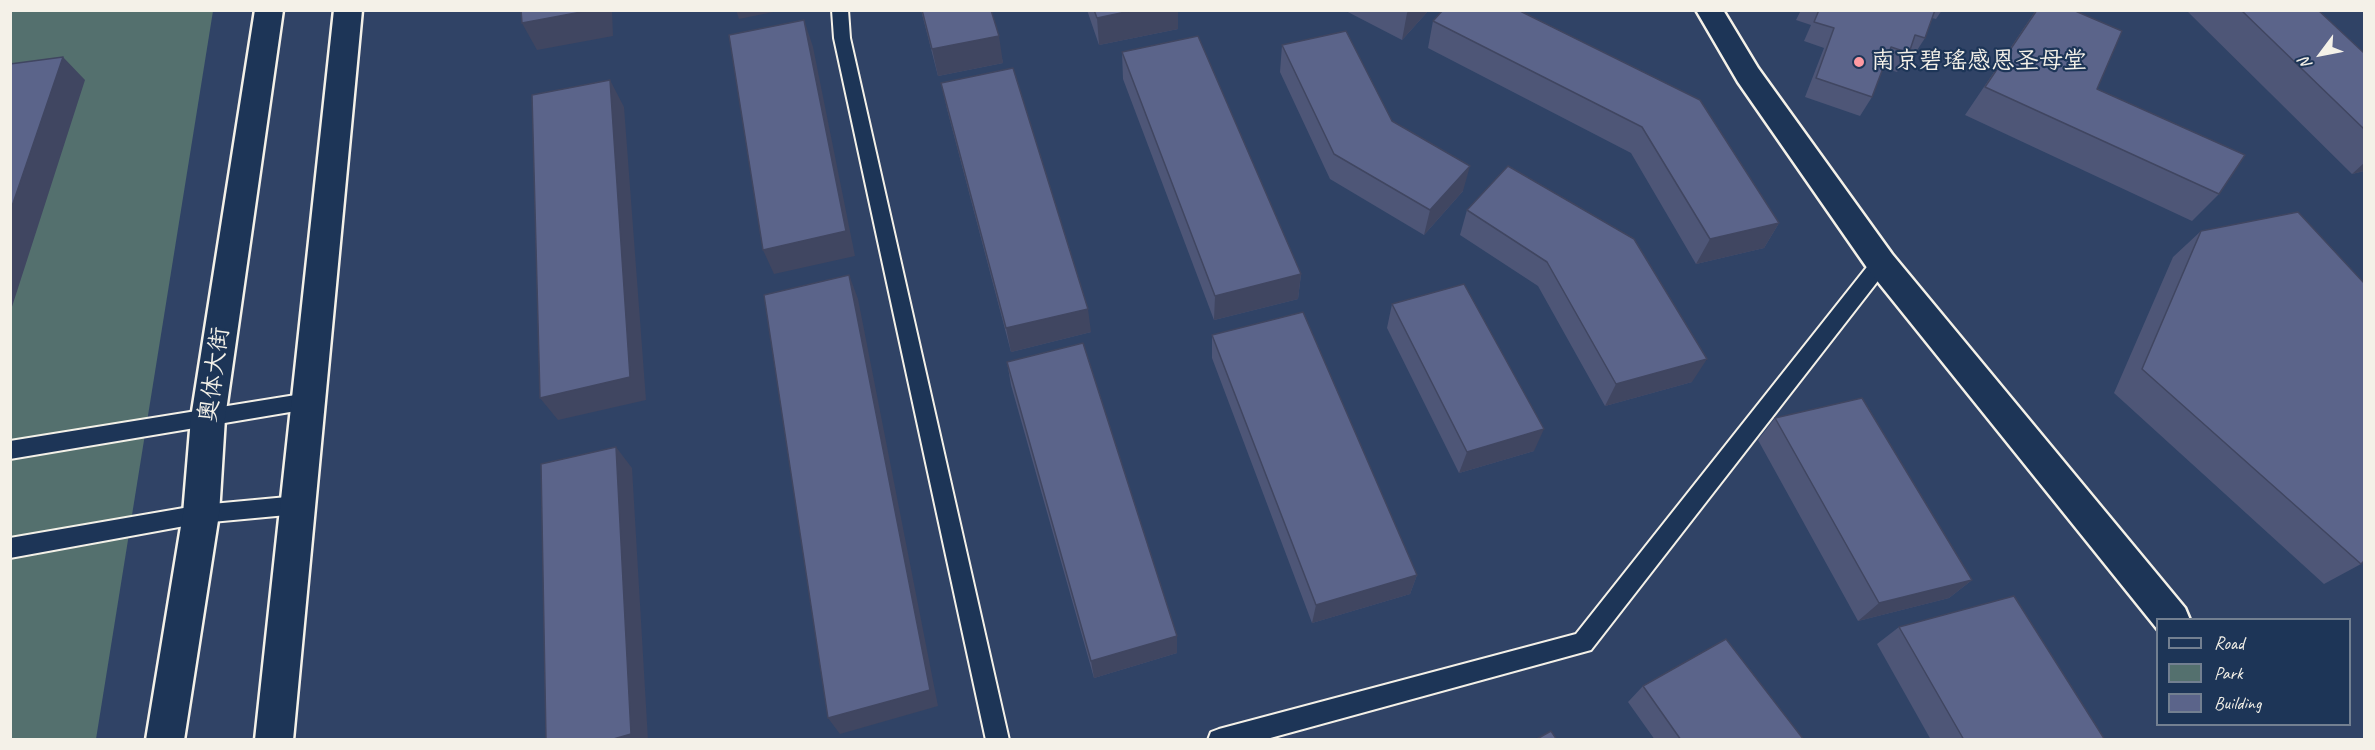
<!DOCTYPE html>
<html>
<head>
<meta charset="utf-8">
<style>
  body { margin:0 }
  #map { position:relative; width:2375px; height:750px; overflow:hidden; background:#304366; font-family:Caveat,sans-serif }
  canvas { display:block }
  .frame { position:absolute; inset:0; border:12px solid #f4f1e8; pointer-events:none }
  .legend { position:absolute; left:2156px; top:618px; width:195px; height:108px; box-sizing:border-box; background:#1d3557; border:2px solid #738091; margin:0; padding:8px 10px; list-style:none; font-size:18px; color:#f4f1e8 }
  .legend li { display:flex; align-items:center; gap:12px; height:30px }
  .legend b { width:30px; border:2px solid #738091 }
  .north { position:absolute; left:2291px; top:24px; width:60px; height:60px; -webkit-text-stroke:4px #1d3557; paint-order:stroke; rotate:238deg; font-size:16px; font-weight:700; line-height:24px; text-align:center; color:#f4f1e8 }
  .north::after { content:''; display:block; margin:auto; width:21px; height:27px; background:#f4f1e8; clip-path:polygon(50% 0,100% 100%,50% 72%,0 100%) }
</style>
</head>
<body>
<div id="map">
<canvas width="2375" height="750"></canvas>
<div class="frame"></div>
<ul class="legend">
<li><b style="height:8px;background:#1d3557"></b>Road</li>
<li><b style="height:16px;background:#54706e"></b>Park</li>
<li><b style="height:16px;background:#5b648a"></b>Building</li>
</ul>
<div class="north">N</div>
</div>
<script>
const ctx = document.querySelector('canvas').getContext('2d');
ctx.lineJoin = 'round';
function fill(path, color) { ctx.fillStyle = color; ctx.fill(path, 'evenodd'); }
const poly = rows => new Path2D(rows.map(r => 'M' + r).join(''));
function stroke(path, color, width, dash) { ctx.strokeStyle = color; ctx.lineWidth = width; ctx.lineCap = dash ? 'butt' : 'round'; ctx.setLineDash(dash || []); ctx.stroke(path); }
function label(font, color, halo, rows, align = 'center') {
  ctx.font = font + ' Caveat,"LXGW WenKai TC",sans-serif'; ctx.lineWidth = 4.5; ctx.setLineDash([]); ctx.textBaseline = 'middle'; ctx.strokeStyle = halo; ctx.fillStyle = color; for (const [text, x, y, turn = 0] of rows) {
    ctx.save(); ctx.translate(x, y); ctx.rotate((+turn || 0) * Math.PI / 180); ctx.textAlign = isNaN(turn) ? turn : align; if (halo) ctx.strokeText(text, 0, 0); ctx.fillText(text, 0, 0); ctx.restore();
  }
}
fill(poly([
  [10,11,213,11,96,739,11,739]
]), '#54706e');
const service = poly([
  [832,10,848,10,850,38,1009,740,986,740,834,38,832,10],
  [1881,256,1888,258,1890,263,1888,268,1591,650,1263,740,1208,740,1211,732,1219,729,1576,634,1874,258,1881,256],
  [308,393,315,395,318,401,315,407,308,409,10,459,10,441,308,393],
  [298,496,305,498,308,505,305,512,298,514,201,523,10,558,10,538,201,505,298,496]
]);
const minor = poly([
  [1696,10,1723,10,1758,68,1892,254,2185,608,2190,620,2158,620,2158,630,1870,272,1738,82,1696,10]
]);
const secondary = poly([
  [255,10,283,10,225,418,219,514,184,740,146,740,183,514,191,418,255,10],
  [334,10,362,10,293,740,255,740,334,10]
]);
stroke(service, '#f4f1e8', 4);
stroke(minor, '#f4f1e8', 5);
stroke(secondary, '#f4f1e8', 5);
fill(service, '#1d3557');
fill(minor, '#1d3557');
fill(secondary, '#1d3557');
fill(poly([
  [921,10,991,10,1003,63,938,76],
  [1087,10,1178,10,1178,29,1099,45],
  [1344,10,1429,10,1402,40],
  [1518,10,1779,223,1764,248,1696,264,1631,153,1428,48,1433,21],
  [1801,10,1942,10,1936,19,1932,18,1925,38,1912,58,1907,56,1897,72,1883,68,1872,97,1860,116,1805,97,1824,48,1804,41,1811,25,1796,20],
  [2036,10,2097,89,2219,194,2192,221,1965,115],
  [2186,10,2318,10,2364,53,2364,171,2352,174],
  [1282,45,1392,121,1463,191,1424,235,1330,179,1280,72],
  [1122,52,1301,274,1298,299,1214,320,1123,79],
  [941,83,1091,332,1011,352,947,109],
  [1508,166,1692,382,1605,406,1538,286,1460,235,1467,210],
  [2201,231,2361,564,2324,584,2114,393,2173,257],
  [1392,304,1534,451,1459,473,1387,328],
  [1212,335,1417,575,1410,594,1312,623,1212,358],
  [1007,362,1177,653,1094,678,1011,385],
  [1775,418,1972,580,1949,598,1858,621,1758,440],
  [1899,627,2105,740,1931,740,1877,644],
  [1643,686,1804,740,1655,740,1628,702]
]), '#4e5677');
fill(poly([
  [592,10,612,10,613,36,537,50,522,23],
  [736,10,783,10,739,19],
  [1135,10,1178,10,1178,29,1099,45,1097,18],
  [1409,10,1429,10,1402,40,1407,13],
  [804,20,813,47,855,256,774,274,763,250],
  [999,36,1003,63,938,76,932,49],
  [63,57,85,80,10,313,10,212],
  [610,80,624,107,646,400,558,420,540,398],
  [2364,163,2364,171,2352,174],
  [1470,166,1463,191,1424,235,1430,210],
  [1779,223,1764,248,1696,264,1710,239],
  [1301,274,1298,299,1214,320,1215,296],
  [849,275,858,299,938,706,840,734,828,718],
  [1088,309,1091,332,1011,352,1006,328],
  [1707,359,1692,382,1605,406,1616,384],
  [1544,429,1534,451,1459,473,1467,452],
  [616,447,632,468,648,740,610,740],
  [1417,575,1410,594,1312,623,1316,605],
  [1972,580,1949,598,1858,621,1879,603],
  [1177,636,1177,653,1094,678,1091,661]
]), '#404661');
const building = poly([
  [521,10,592,10,522,23,521,10],
  [922,10,991,10,999,36,932,49,922,10],
  [1094,10,1135,10,1097,18,1094,10],
  [1443,10,1518,10,1700,100,1779,223,1710,239,1642,127,1433,21,1443,10],
  [1819,10,1935,10,1925,38,1915,35,1909,53,1891,47,1872,97,1816,78,1834,28,1814,22,1819,10],
  [2037,10,2073,10,2122,31,2097,89,2245,155,2219,194,1985,87,2037,10],
  [2241,10,2318,10,2364,53,2364,129,2241,10],
  [804,20,846,231,763,250,729,35,804,20],
  [1346,31,1392,121,1470,166,1430,210,1334,154,1282,45,1346,31],
  [1198,36,1301,274,1215,296,1122,52,1198,36],
  [63,57,10,212,10,64,63,57],
  [1013,68,1088,309,1006,328,941,83,1013,68],
  [610,80,630,377,540,398,532,95,610,80],
  [1508,166,1634,239,1707,359,1616,384,1547,262,1467,210,1508,166],
  [2298,212,2364,283,2364,561,2361,564,2142,369,2201,231,2298,212],
  [849,275,930,690,828,718,764,295,849,275],
  [1464,284,1544,429,1467,452,1392,304,1464,284],
  [1303,312,1417,575,1316,605,1212,335,1303,312],
  [1083,343,1177,636,1091,661,1007,362,1083,343],
  [1862,398,1972,580,1879,603,1775,418,1862,398],
  [616,447,631,734,610,740,546,740,541,464,616,447],
  [2014,596,2105,740,1964,740,1899,627,2014,596],
  [1726,639,1804,740,1681,740,1643,686,1726,639],
  [1551,731,1557,740,1535,740,1551,731]
]);
fill(building, '#5b648a');
stroke(building, '#404661', 1.5);
for (const [x, y, r, color] of [
  [1859,62,6,"#ff9aa2"]
]) { const dot = new Path2D(); dot.arc(x, y, r, 0, 2 * Math.PI); ctx.fillStyle = color; ctx.fill(dot); stroke(dot, '#1d3557', 2); }
label('24px', '#f4f1e8', '#1d3557', [
  ["南京碧瑶感恩圣母堂",1871,62]
], 'left');
label('24px', '#f4f1e8', '#1d3557', [
  ["奥体大街",215,375,-82]
]);
</script>
</body>
</html>
